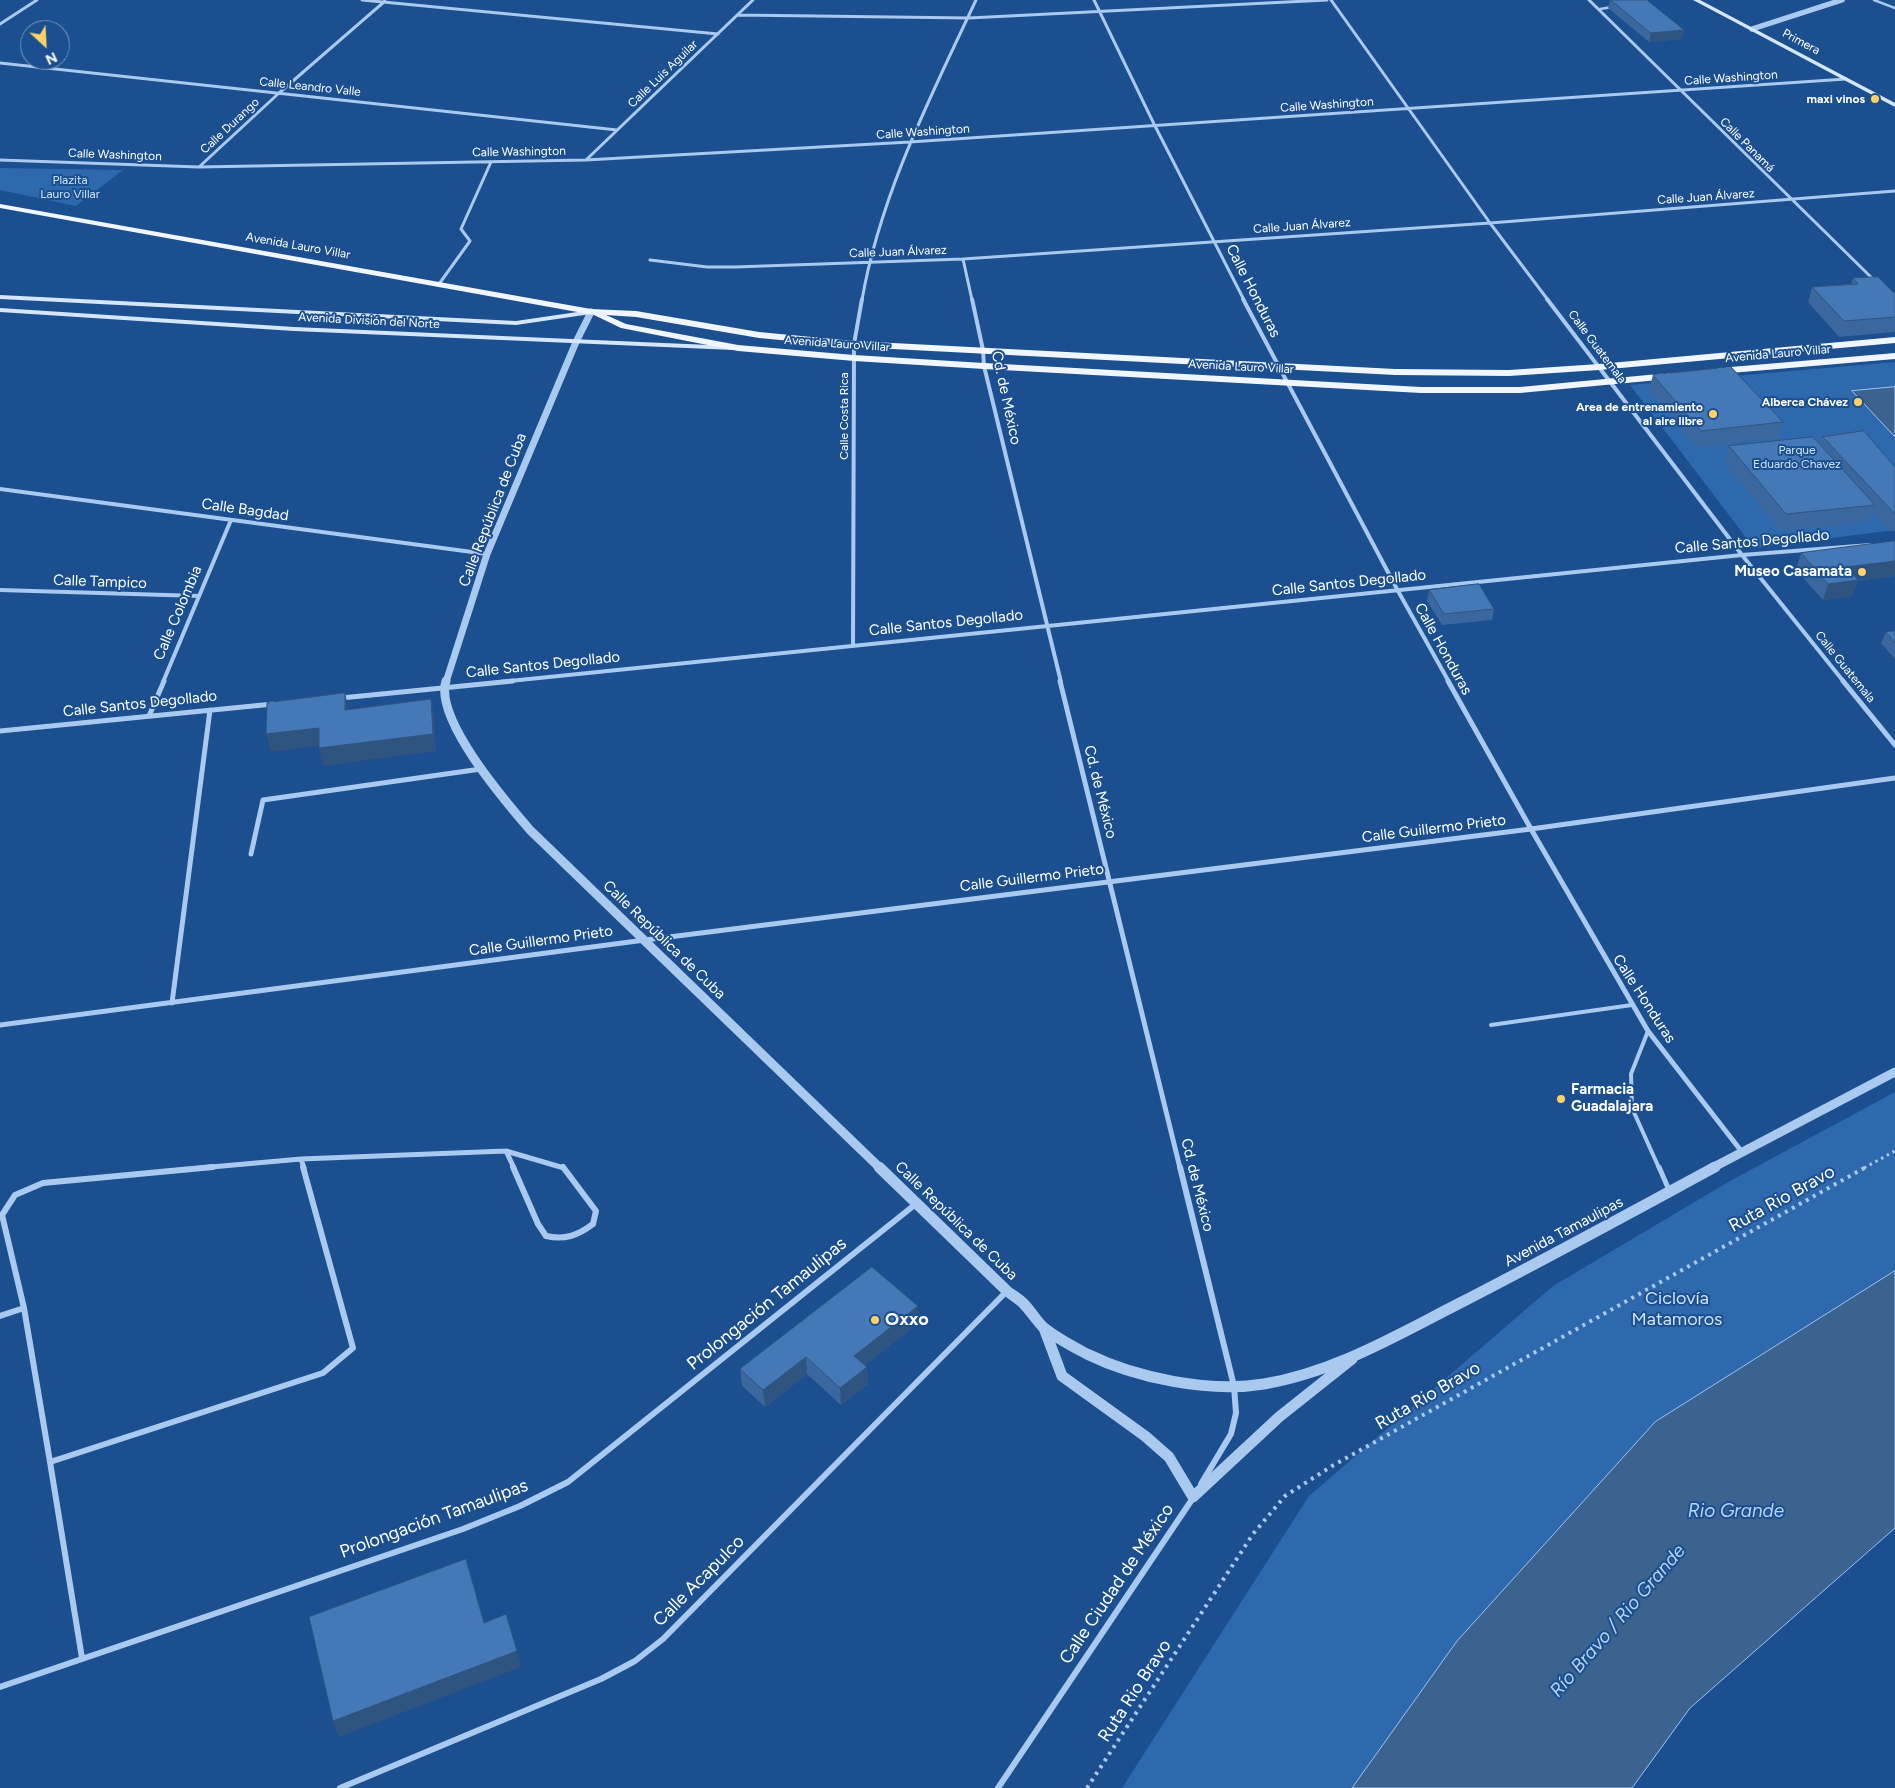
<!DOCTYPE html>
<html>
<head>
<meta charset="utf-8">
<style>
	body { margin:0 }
	#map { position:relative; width:1895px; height:1788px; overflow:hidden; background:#1b4f8f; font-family:Figtree,sans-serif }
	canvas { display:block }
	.north { position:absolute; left:20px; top:20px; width:50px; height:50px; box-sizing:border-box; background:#1b4f8f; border:1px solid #7695bc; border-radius:50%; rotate:155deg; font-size:14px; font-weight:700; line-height:20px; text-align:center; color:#fff }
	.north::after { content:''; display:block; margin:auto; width:18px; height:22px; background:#ffd166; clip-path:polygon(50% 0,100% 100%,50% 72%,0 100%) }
</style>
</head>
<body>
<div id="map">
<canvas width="1895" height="1788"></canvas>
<div class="north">N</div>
</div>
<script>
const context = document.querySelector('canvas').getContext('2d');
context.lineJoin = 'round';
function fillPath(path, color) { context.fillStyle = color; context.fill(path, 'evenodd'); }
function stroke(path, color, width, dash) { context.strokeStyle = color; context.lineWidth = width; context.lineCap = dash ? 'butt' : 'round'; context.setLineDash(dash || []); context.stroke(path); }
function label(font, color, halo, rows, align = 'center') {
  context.font = font + ' Figtree,sans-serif'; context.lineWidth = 4; context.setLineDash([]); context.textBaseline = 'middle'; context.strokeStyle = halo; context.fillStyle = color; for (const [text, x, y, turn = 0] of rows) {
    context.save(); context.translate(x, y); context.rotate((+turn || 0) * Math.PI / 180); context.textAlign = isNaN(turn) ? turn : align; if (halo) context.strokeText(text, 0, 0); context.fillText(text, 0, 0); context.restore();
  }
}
const green = new Path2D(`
	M0 168 123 170 76 206 0 190Z
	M1895 362V530L1754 548 1630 385Z
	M1895 1092V1271L1655 1422 1457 1641 1352 1788H1122L1309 1496 1553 1286 1730 1181Z`);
const water = new Path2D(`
	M1895 387V437L1852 391Z
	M1895 1271V1528L1690 1708 1632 1788H1352L1457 1641 1655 1422Z`);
const pathFar1 = new Path2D(`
	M1864 1168 1895 1151`);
const path = new Path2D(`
	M1087 1788 1253 1534 1285 1496 1332 1466 1866 1167`);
const serviceFar2 = new Path2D(`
	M1874 0 1895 8
	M1600 9 1612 7`);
const serviceFar1 = new Path2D(`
	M1491 1025 1632 1005
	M1648 1031 1631 1074 1632 1108 1659 1168`);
const service = new Path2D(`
	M1659 1167 1669 1190`);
const minorFar3 = new Path2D(`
	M362 0 718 34
	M1094 0 1154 124 1244 300
	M1331 0 1490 223 1548 300
	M1589 0 1876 282
	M737 15 969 18 1327 0
	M0 24 37 0
	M0 63 617 130
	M0 160 199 167 586 160 910 142 1846 79
	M586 160 753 0
	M199 167 279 93 385 1
	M963 259 972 300
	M650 260 707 267H735L963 259 1490 223 1895 191
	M439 284 470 241 461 229 491 162
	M862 300C880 195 931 96 976 0`);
const minorFar2 = new Path2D(`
	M972 299 983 350 984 366 1061 682
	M1243 299 1398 591 1449 682
	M1547 299 1742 555 1844 682
	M0 489 487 554
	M0 590 199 596
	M853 645 854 344 862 299
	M163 682 231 520
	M500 682 1742 555 1870 545`);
const minorFar1 = new Path2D(`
	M1060 681 1180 1168
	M1448 681 1531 829 1648 1031 1742 1152
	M1843 681 1895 745
	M341 698 513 681
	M149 716 164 681
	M0 731 273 704
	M251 854 263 800 481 769
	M172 1003 210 710
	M0 1025 645 940 1531 829 1895 778
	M506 1151 564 1168
	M506 1151 514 1168
	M301 1159 304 1168
	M200 1168 301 1159 506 1151`);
const minor = new Path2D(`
	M513 1167 538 1224 546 1236C565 1240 577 1236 593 1224L596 1211 563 1167
	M1180 1167 1234 1386 1236 1413 1231 1434 1201 1484
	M0 1316 24 1308
	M50 1462 24 1308 2 1215 15 1195 43 1183 213 1167
	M82 1658 50 1462 323 1373 353 1348 303 1167
	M0 1687 463 1529 520 1506 568 1482 917 1203
	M340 1788 601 1679 635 1661 663 1639 1007 1291
	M998 1788 1193 1498`);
const tertiaryFar3 = new Path2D(`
	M1752 29 1842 0`);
const tertiaryFar2 = new Path2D(`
	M446 682 487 554 576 342 591 312`);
const tertiaryFar1 = new Path2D(`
	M446 681C434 719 506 802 530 830L880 1168
	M1712 1168 1895 1072`);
const tertiary = new Path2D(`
	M879 1167 1007 1291C1012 1295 1018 1298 1023 1303 1030 1310 1036 1320 1043 1327 1056 1338 1072 1346 1087 1354 1136 1378 1209 1393 1264 1384 1335 1372 1397 1335 1460 1303 1546 1259 1630 1213 1715 1167
	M1044 1328 1062 1376 1145 1436 1169 1457 1193 1497 1279 1417 1352 1359`);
const secondary = new Path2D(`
	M1693 0H1700L1895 103V107Z
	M0 295 516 321 591 310 595 312 591 314 516 325 0 299Z
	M0 308 294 327 733 346 737 348 733 350 294 331 0 312Z`);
const primary = new Path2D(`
	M0 204 591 309 636 311 759 332 854 341 1395 369 1509 370 1599 364 1895 337V343L1599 370 1509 376 1395 375 854 347 759 338 636 317 606 315 626 324 738 345 854 355 984 363 1421 387H1520L1669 373 1674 376 1669 379 1520 393H1421L984 369 854 361 738 351 621 328 594 315 0 208Z
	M1895 353V359L1719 374 1714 371 1719 368Z`);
const wall = new Path2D(`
	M1610 0H1647L1684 30 1682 39 1649 42 1608 8Z
	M1853 278 1895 294V332L1839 337 1808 302 1812 287 1851 284Z
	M1653 375 1783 422 1778 438 1697 447 1649 390Z
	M1823 437 1895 467V531H1890L1872 512 1869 521 1781 531 1724 462 1729 446 1820 445Z
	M1895 541V576L1857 581 1852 596 1823 600 1796 570 1801 553Z
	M1429 590 1494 609 1492 620 1442 625 1427 601Z
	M1895 631V659L1881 643 1886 632Z
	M918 1306V1323L865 1365 867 1367 868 1384 841 1405 807 1374 765 1407 742 1386 740 1369Z`);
const shadedWall = new Path2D(`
	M1684 30 1682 39 1649 42 1651 33Z
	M1895 561V576L1857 581 1852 596 1823 600 1828 584 1846 567Z
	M345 693 349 710H345Z
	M431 699 434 716 436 751 323 766 319 748Z
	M319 728 323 745 271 752 266 734Z
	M918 1306V1323L855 1373 854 1356Z
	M806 1357 807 1374 765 1407 763 1390Z
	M867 1367 868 1384 841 1405 840 1388Z
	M517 1651 521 1667 339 1737 333 1721Z`);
const building = new Path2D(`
	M1611 0H1647L1684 30 1651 33Z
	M1878 277 1895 294V317L1844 321 1812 287 1858 284 1853 278Z
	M1731 367 1783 422 1701 431 1653 375Z
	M1864 431 1895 467V514L1823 437Z
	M1813 437 1875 505 1786 514 1729 446Z
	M1895 541V561L1846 567 1858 580 1828 584 1801 553Z
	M1479 584 1494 609 1444 614 1429 590Z
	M1895 631V643L1886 632Z
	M345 693V710L431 699 433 734 319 748V728L266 734 267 703Z
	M872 1267 918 1306 854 1356 867 1367 840 1388 806 1357 763 1390 740 1369Z
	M466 1559 484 1623 506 1614 517 1651 333 1721 309 1617Z`);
const markers = [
	[1875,99,5,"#ffd166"],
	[1858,402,5,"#ffd166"],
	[1713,414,5,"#ffd166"],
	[1862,572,5,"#ffd166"],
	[1561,1099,5,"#ffd166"],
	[875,1320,5,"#ffd166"]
];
const farStreetnames = [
	["Primera",1801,42,28],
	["Calle Luis Aguilar",663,74,-44],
	["Calle Washington",1731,78,-4],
	["Calle Leandro Valle",310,87,6],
	["Calle Washington",1327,105,-4],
	["Calle Durango",230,126,-43],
	["Calle Washington",923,132,-4],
	["Calle Panamá",1747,145,45],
	["Calle Washington",519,152,-1],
	["Calle Washington",115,155,2],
	["Calle Juan Álvarez",1706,197,-4],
	["Calle Juan Álvarez",1302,226,-4],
	["Avenida Lauro Villar",298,246,10],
	["Calle Juan Álvarez",898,252,-2],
	["Avenida División del Norte",369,321,3],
	["Avenida Lauro Villar",837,344,4],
	["Calle Guatemala",1597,347,53],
	["Avenida Lauro Villar",1778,354,-5],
	["Avenida Lauro Villar",1241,367,3],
	["Calle Costa Rica",844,416,-90],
	["Calle Guatemala",1845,667,51]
];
const farPoinames = [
	["maxi vinos",1865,99],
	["Alberca Chávez",1848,402],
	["Area de entrenamiento",1703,407],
	["al aire libre",1703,421]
];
const farParknames = [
	["Plazita",70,180],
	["Lauro Villar",70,194],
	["Parque",1797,450],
	["Eduardo Chavez",1797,464]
];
const streetNames = [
	["Calle Honduras",1253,291,63],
	["Cd. de México",1006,398,78],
	["Calle Bagdad",245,510,8],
	["Calle República de Cuba",493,510,-69],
	["Calle Santos Degollado",1752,542,-5],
	["Calle Tampico",100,582,2],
	["Calle Santos Degollado",1349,583,-6],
	["Calle Colombia",178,613,-67],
	["Calle Santos Degollado",946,623,-6],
	["Calle Honduras",1443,649,61],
	["Calle Santos Degollado",543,665,-6],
	["Calle Santos Degollado",140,704,-6],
	["Cd. de México",1100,792,76],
	["Calle Guillermo Prieto",1434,829,-7],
	["Calle Guillermo Prieto",1032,878,-7],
	["Calle República de Cuba",664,940,44],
	["Calle Guillermo Prieto",541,941,-8],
	["Calle Honduras",1644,999,57],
	["Cd. de México",1197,1185,76],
	["Calle República de Cuba",956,1221,44],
	["Avenida Tamaulipas",1564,1232,-28]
];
const poiNames = [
	["Museo Casamata",1852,572],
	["Farmacia",1571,1090,"left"],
	["Guadalajara",1571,1107,"left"]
];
const nearStreetnames = [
	["Ruta Rio Bravo",1782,1199,-29],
	["Prolongación Tamaulipas",767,1304,-39],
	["Ruta Rio Bravo",1428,1396,-30],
	["Prolongación Tamaulipas",434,1519,-20],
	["Calle Acapulco",699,1581,-45],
	["Calle Ciudad de México",1117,1584,-56],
	["Ruta Rio Bravo",1135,1691,-57]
];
const nearParknames = [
	["Ciclovía",1677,1299],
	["Matamoros",1677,1320]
];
const nearPoinames = [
	["Oxxo",885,1320]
];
const nearWaternames = [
	["Rio Grande",1736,1511],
	["Río Bravo / Rio Grande",1618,1621,-49]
];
fillPath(green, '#2e69ad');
fillPath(water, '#3c6290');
stroke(water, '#9cc4f0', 1);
stroke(pathFar1, '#a9c9ee', 3, [2.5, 4]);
stroke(path, '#a9c9ee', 4, [3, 5]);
stroke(serviceFar2, '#a9c9ee', 2.5);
stroke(serviceFar1, '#a9c9ee', 4);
stroke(service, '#a9c9ee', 5);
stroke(minorFar3, '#a9c9ee', 3);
stroke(minorFar2, '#a9c9ee', 4);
stroke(minorFar1, '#a9c9ee', 5);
stroke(minor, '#a9c9ee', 6);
stroke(tertiaryFar3, '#a9c9ee', 5.5);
stroke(tertiaryFar2, '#a9c9ee', 7);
stroke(tertiaryFar1, '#a9c9ee', 9);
stroke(tertiary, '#a9c9ee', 11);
fillPath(secondary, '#d6e6fa');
fillPath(primary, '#f0f6ff');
fillPath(wall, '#3a679d');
fillPath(shadedWall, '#305480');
fillPath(building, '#4478b7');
stroke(building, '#305480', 1);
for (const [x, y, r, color] of markers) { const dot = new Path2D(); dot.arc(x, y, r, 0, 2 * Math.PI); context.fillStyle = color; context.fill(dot); stroke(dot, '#1b4f8f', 2); }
label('12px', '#fff', '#1b4f8f', farStreetnames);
label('bold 12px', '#fff', '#1b4f8f', farPoinames, 'right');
label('12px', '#cfe3fa', '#1b4f8f', farParknames);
label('15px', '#fff', '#1b4f8f', streetNames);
label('bold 15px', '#fff', '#1b4f8f', poiNames, 'right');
label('18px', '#fff', '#1b4f8f', nearStreetnames);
label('18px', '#cfe3fa', '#1b4f8f', nearParknames);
label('bold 18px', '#fff', '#1b4f8f', nearPoinames, 'left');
label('italic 19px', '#b5d3f5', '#1b4f8f', nearWaternames);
</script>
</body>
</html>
